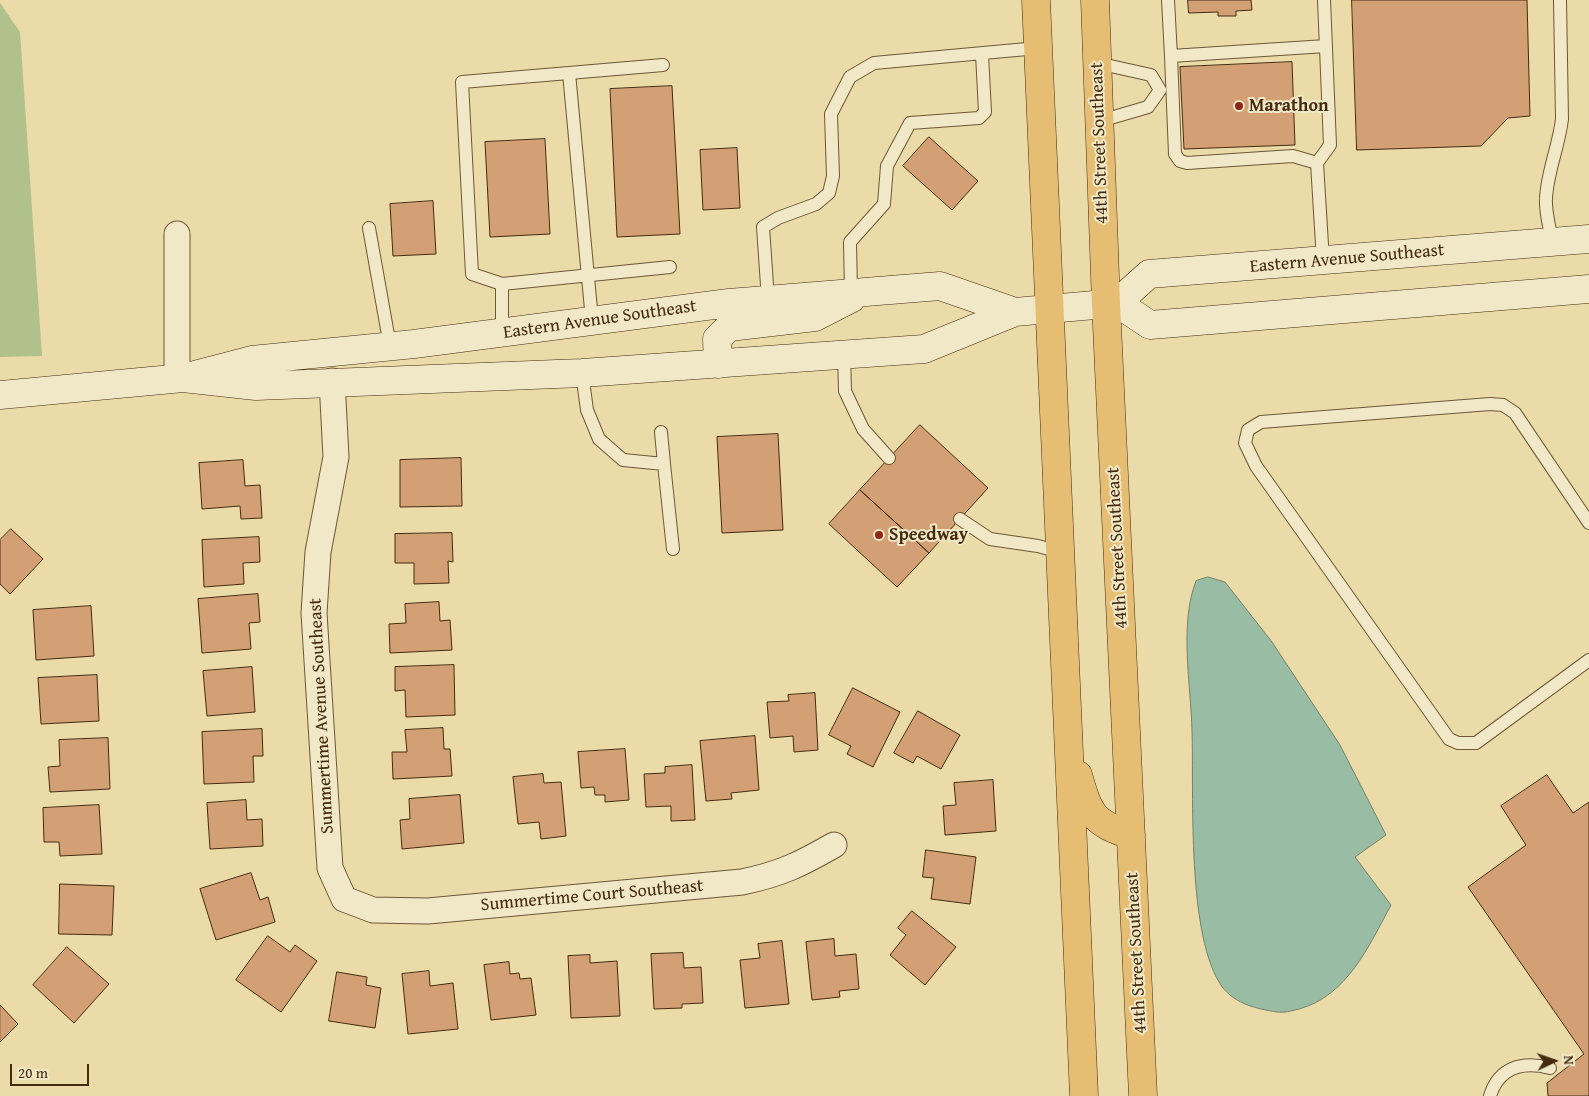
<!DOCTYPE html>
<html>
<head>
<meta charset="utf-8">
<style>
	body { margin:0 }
	#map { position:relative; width:1589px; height:1096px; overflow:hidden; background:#eadba9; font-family:"Gentium Book Plus",serif }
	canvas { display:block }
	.north { position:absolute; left:1529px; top:1036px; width:50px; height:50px; -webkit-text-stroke:4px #f1e8c7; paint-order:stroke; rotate:87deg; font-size:14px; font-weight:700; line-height:20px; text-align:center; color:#442b0f }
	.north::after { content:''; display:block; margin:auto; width:18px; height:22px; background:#442b0f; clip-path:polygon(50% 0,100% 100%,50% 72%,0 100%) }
	.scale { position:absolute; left:10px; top:1064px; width:79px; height:22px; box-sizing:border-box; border:2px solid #442b0f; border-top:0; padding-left:6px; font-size:15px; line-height:18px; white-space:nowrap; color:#442b0f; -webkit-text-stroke:4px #f1e8c7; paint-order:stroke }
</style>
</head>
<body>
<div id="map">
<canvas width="1589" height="1096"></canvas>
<div class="north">N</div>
<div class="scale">20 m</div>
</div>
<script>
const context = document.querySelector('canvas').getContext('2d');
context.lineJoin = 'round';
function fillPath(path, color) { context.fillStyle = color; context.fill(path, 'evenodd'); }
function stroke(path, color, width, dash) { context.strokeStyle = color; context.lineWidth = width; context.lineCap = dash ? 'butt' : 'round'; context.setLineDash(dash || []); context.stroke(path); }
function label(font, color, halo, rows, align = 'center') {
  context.font = font + ' "Gentium Book Plus",serif'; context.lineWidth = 4; context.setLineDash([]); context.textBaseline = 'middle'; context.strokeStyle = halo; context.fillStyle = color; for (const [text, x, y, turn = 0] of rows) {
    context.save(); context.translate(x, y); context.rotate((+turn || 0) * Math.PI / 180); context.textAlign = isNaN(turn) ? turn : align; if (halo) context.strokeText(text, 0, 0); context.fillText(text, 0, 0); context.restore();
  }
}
const green = new Path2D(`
	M0 3 20 32 42 356 0 357Z`);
const water = new Path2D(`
	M1208 577 1225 582 1272 642 1340 745 1386 835 1355 857 1391 905C1369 946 1347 996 1299 1009 1291 1011 1284 1013 1277 1012 1257 1009 1236 1004 1223 988 1186 938 1194 794 1192 731 1191 685 1179 624 1196 581Z`);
const building = new Path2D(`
	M1188 0H1251L1252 10 1236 11V16H1218V12L1189 13Z
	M1352 0H1527L1530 116 1508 118 1481 146 1357 150Z
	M1292 62 1295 145 1184 149 1180 67Z
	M672 86 680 234 617 237 610 89Z
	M929 137 978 181 952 210 903 166Z
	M545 139 550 234 490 237 485 142Z
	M737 148 740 208 703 210 700 150Z
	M433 201 436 254 393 256 390 204Z
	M920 425 988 488 929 553 860 490Z
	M778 434 783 530 722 533 717 437Z
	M461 458 462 506 400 507V460Z
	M243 460 245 486 260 485 262 518 241 519 240 506 202 509 199 463Z
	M860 490 929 553 897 587 829 524Z
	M11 529 43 559 10 594 0 584V540Z
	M452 533 453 562 448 561 449 583 414 584V563H395V534Z
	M259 537 260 562 243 563 244 584 204 587 202 540Z
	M258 594 260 622 249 623 251 649 202 653 198 599Z
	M439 602 440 621 450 620 452 650 390 653 389 624 406 623 405 604Z
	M91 606 94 656 36 660 33 610Z
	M454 665 455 715 406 717 405 690 395 691V667Z
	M252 667 255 712 207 716 203 671Z
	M97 675 99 721 41 724 38 678Z
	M853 688 900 712 873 767 847 754 851 746 829 735Z
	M815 693 818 750 794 752 793 736 770 738 767 702 789 701 788 695Z
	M918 711 960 735 941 769 917 756 913 763 894 753Z
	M443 728 444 749H450L452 776 393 779 392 752H407L405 730Z
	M262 729 263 756H253L254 782 204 784 202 732Z
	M755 736 759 790 731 793 732 799 706 801 700 741Z
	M108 738 110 789 50 792 48 767 60 766 59 740Z
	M625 749 629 800 605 802V795H595L594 787 581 788 578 752Z
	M692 765 695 820 671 821V806L646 807 644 774 665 773V767Z
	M543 774 544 783 561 782 566 836 541 839 539 822 518 824 513 777Z
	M1547 775 1573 813 1589 802V1096H1548L1547 1083 1584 1054 1468 887 1526 845 1501 806Z
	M993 780 996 831 945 835 943 806 956 805 954 783Z
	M460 795 464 843 402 849 400 820 410 819 409 799Z
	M246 800 247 820 262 819 263 846 210 849 207 803Z
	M99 805 102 854 60 856 59 842H44L43 808Z
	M926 850 976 857 970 904 931 899 934 878 923 877Z
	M251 873 260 900 268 897 275 922 216 940 200 889Z
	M60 884 114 886 112 935 59 934Z
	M912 911 956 947 925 985 890 955 906 935 898 928Z
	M268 936 290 952 295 945 317 961 281 1012 236 980Z
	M834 939 835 956 856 954 859 989 839 991 840 997 812 1000 806 942Z
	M782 941 789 1004 745 1008 740 960 760 958 758 944Z
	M67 947 109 984 74 1023 33 985Z
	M683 953 684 968 701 967 703 1003 682 1004V1008L654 1009 651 954Z
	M590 955V963L617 961 620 1016 571 1018 568 956Z
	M509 962 510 974 519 973 520 979 531 978 536 1015 491 1020 484 965Z
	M429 971 430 986 453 983 458 1029 408 1034 402 974Z
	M337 972 367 977 366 985 381 988 375 1028 329 1021Z
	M0 1005 18 1024 0 1042Z`);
const lane = new Path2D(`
	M1168 0 1171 56
	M1097 63 1151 75 1160 90 1148 107 1100 121
	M569 73 663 65
	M1317 163 1293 156 1187 163 1180 161 1175 154 1171 56 1326 46
	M369 228 390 346
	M1552 241C1550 228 1545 212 1546 199 1547 172 1559 146 1562 119L1560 0
	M1323 261 1317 163 1330 145 1324 0
	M502 284 472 274 462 82 569 73 592 320
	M851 293 850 242 884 204 887 166 910 123 979 118 985 112 982 54
	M768 300 763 227 778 218 816 204 829 193 833 176 831 114 850 77 874 63 1038 48
	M502 333V284L670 267
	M844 354 845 391 863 429 889 458
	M582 373 587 410 599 439 623 460 664 464 673 549
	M661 432 664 464
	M960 519 990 539 1038 546 1060 552
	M1589 523 1515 413 1503 405 1490 404 1261 422 1248 430 1245 443 1256 466 1449 739 1458 743H1476L1589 660
	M1490 1096C1499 1067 1522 1061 1550 1068`);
const street = new Path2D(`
	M177 234V379
	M332 381 336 457 318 552 314 613 330 868 344 899 373 910 428 911 742 882C781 874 801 864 834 845`);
const secondary = new Path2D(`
	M1117 303 1150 325 1589 289
	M718 364 717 339 729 327 815 317 852 298
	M183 378 256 386 582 373 924 349 1015 312 1117 303 1149 274 1589 239
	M0 395 183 378 252 360 414 344 729 303 940 286 1015 312`);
const primary = new Path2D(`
	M1036 0 1084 1096
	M1095 0 1106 304 1143 1096
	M1078 775C1089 813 1092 823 1131 835`);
const markers = [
	[1239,106,5,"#8f2418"],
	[879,535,5,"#8f2418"]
];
const poiNames = [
	["Marathon",1249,106],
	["Speedway",889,535]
];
const streetNames = [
	["44th Street Southeast",1100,143,-92],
	["Eastern Avenue Southeast",1347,259,-5],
	["Eastern Avenue Southeast",600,320,-8],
	["44th Street Southeast",1118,548,-93],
	["Summertime Avenue Southeast",322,716,-93],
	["Summertime Court Southeast",592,896,-5],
	["44th Street Southeast",1137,953,-93]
];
fillPath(green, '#b1c18c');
fillPath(water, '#98bca4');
stroke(water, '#768268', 1);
fillPath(building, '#d3a075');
stroke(building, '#442b0f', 1);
stroke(lane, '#6e5736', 14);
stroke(street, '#6e5736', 27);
stroke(secondary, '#442b0f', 29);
stroke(primary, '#442b0f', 29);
stroke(lane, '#f1e8c7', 12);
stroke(street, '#f1e8c7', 25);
stroke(secondary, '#f1e8c7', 28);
stroke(primary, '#e5be74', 28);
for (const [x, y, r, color] of markers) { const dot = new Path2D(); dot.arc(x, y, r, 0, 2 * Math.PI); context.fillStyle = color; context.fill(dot); stroke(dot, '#f1e8c7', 2); }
label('bold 18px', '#442b0f', '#f1e8c7', poiNames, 'left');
label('18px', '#442b0f', '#f1e8c7', streetNames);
</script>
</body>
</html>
